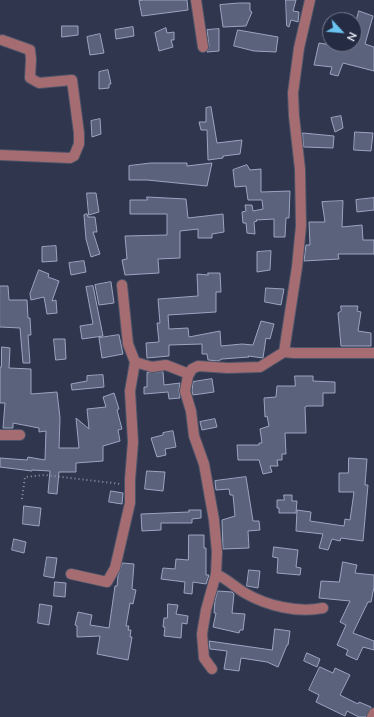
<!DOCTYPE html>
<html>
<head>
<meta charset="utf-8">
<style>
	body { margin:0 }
	#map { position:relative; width:374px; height:717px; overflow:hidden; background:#2f364d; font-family:Mulish,sans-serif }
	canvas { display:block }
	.north { position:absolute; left:322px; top:12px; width:40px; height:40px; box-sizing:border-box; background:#252b43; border:1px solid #757a8d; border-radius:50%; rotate:116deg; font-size:11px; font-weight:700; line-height:16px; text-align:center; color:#edf1fd }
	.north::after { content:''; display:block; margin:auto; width:14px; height:18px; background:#6ac3f1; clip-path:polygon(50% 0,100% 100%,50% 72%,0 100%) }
</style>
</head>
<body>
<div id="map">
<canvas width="374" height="717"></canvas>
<div class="north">N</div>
</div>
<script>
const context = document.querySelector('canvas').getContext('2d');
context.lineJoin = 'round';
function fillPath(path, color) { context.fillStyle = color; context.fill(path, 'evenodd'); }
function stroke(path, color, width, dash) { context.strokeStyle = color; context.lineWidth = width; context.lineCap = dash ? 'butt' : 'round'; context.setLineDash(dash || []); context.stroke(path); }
const building = new Path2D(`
	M144 0H187L188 10 142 16 139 1Z
	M286 0H296L293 11 299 12 298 22 291 20 289 27 287 26Z
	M239 3H250V11L252 12 246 26 223 27 220 5Z
	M359 11 373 16 365 44 374 47V71L343 63 338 76 330 74 332 67 314 65 319 43 350 48V44H354V30Z
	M62 26H78V35L62 37Z
	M133 27 134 36 116 39 115 30Z
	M166 28 167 33 174 32V40H171L173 47 159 51 155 33Z
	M219 29V51L207 52 209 46 207 30Z
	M238 30 278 37 276 52 254 51 234 46Z
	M100 34 104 53 90 55 87 37Z
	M108 70 111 84H109V88L99 89V72Z
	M211 107 217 143 242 140 240 154 223 156V158L208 160 207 130H201L199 122H206V108Z
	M341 116 343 128 335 132 331 118Z
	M100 119 101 134 92 137 91 121Z
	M355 132 373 133 371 151 354 150Z
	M303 133 334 136 333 148 304 147Z
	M151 163H187V166L212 163 207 186 147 180H129V166Z
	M247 165 250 170 261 169V192L290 191 289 218H286L285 237H274V219L256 220 257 221 254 222 255 234 247 233 246 223H243L242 212 246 211 245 205H252L253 211 263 209 262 200H248L246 186 235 187 233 170Z
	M87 193H96L99 212 89 215Z
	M147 197 186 199 188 218 223 214 224 232 212 234V238H198V229L180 231V258L158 259 159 273 125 275 122 260 127 259 125 236 167 235V214H130V200H147Z
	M374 198V210L357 212 356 200Z
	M343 201 342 227 362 225 363 240H374V254H338L339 259 304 261 306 245H310L309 222H325L322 202Z
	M87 214 88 217H95L97 232H93L100 254 91 257 86 239 84 215Z
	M56 246 57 261 42 262V247Z
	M271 251 270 270 257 272V252Z
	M84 261 86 272 71 275 69 263Z
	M39 270 49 274 48 277 59 281 52 301 56 300 57 313 47 314 44 297 31 300 30 294Z
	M208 273H220L221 292H216V312L168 315 169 329 188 328 189 337 220 331 221 346 242 344 253 345 261 321 274 324 270 339 266 338 263 358 248 356 249 357 222 359 218 361 208 360 207 354H202V344L169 345V356L147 358 146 343 159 342 157 323H160L158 299 198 296 197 274 208 275Z
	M111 282 114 303 99 305 95 285Z
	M0 286H8L9 300H27L28 318H30L31 335H28L30 363H23L20 328 0 327Z
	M93 286 103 336 82 339 80 326 93 324 86 287Z
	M266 288 284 289 281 305 265 302Z
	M341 306H358L357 311 361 312 358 331 371 333V346H341L338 313 341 311Z
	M119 335 123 354 102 358 99 338Z
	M54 339H65L66 359 56 360Z
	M2 347 10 348 9 368 31 369V394L57 392 60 418 59 448H79L76 418 89 429 87 409 106 407 103 397 114 393 119 409 117 410 122 429 118 430 120 441 103 446V461L76 463V472H59L57 494 48 493 50 471 32 470V471L0 467V458L27 460 28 457 45 460 46 431 39 432V428L13 423V428H3L5 403H0V367H1Z
	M163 372 164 385 180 383 179 390 180 398 169 399 168 392 144 394V387H147V373Z
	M103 375 104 387 72 390 71 384 87 381V376Z
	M295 376H313V381L335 382V393H323V406H307L305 407 306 433H285L286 454H282V460H277L278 466H270L272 472 263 474 259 460H238L237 445H259V443H262L260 429 269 426 267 416 265 417 264 398 276 397 277 386H295Z
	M212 379 214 392 193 395 192 391 193 382Z
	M215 419 217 427 202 430 200 422Z
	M173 431 176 447 165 449 166 455 157 457 151 438 163 435V433Z
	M349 458 367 459 365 485H368L363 541 341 538 340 541 332 539 328 550 319 548 323 534 296 531 297 510 311 512 310 521 344 526 345 519 350 520 354 492H339V473H348Z
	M147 471 165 472 163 491 145 489Z
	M246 477 253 521H259L260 530 248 531 249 548 223 549 222 520 235 516 233 495H230L229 489 216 490 215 481Z
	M111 491 123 493 122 504 109 502Z
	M284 495H292V501H297L296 513H279V508H277V500H284Z
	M24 506 41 508 39 526 23 524Z
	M189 510H201V518L192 519V523H161V530L142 531 141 514 189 512Z
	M189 535H204V548H206V575H209L206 584 193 582 192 594 184 593 185 582 161 579 163 568 175 569 176 559 188 560Z
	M14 539 26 542 24 553 12 550Z
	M274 547 298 550 296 567 301 568 300 575 277 573 278 558 273 557Z
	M47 557 57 558 54 578 44 576Z
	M343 562 357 565 355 573 374 575V587L371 602H368L353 633 374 641V650L363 647 357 660 346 655 348 650 337 645 346 625 340 622 350 601 319 598 321 581 339 582Z
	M123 563 134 564 132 589 136 590 133 604 130 603 126 626H129L128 630H131L130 637H132L128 660 97 654 100 636 77 637V626L75 625 78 612 92 615 90 625 109 628 115 586H117L118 576Z
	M249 570 260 571 258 588 247 586Z
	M55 582 66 583 65 597 54 596Z
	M218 591 232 592 234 594 232 613 245 614 243 630H240L239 633 213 627 216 613H214L215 601Z
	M40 604 52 606 49 625 38 623Z
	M168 604 178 605 176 614 188 616 187 624 182 623 181 638 164 636 165 627H163L164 618H167Z
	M275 629 290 631 288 645H287L278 667 267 662 241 658 239 671 224 669 227 651 210 649 209 641 272 650Z
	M307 653 320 659 317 667 304 661Z
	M320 667 333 673 335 668 350 675 340 695 358 704 359 702 371 707 366 717H359L347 711 345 716 316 702 319 695 309 690Z`);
const path = new Path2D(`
	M22 499 25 477 45 475 121 484`);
const minor = new Path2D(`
	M196 0 203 47
	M0 155 70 158 74 156 79 144V133L72 80 39 83 30 78 31 59 30 50 2 40
	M122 285 128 344 135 362 152 367 166 365 189 374
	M284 352 297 267 301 226 300 169 294 116 293 93 299 48 310 0
	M0 435H20
	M71 574 107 582 115 568 130 503V480L133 442 130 391 135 362
	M323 608C298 613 267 606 245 593 235 587 227 579 216 574L217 552 214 520 204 464 194 436 191 411 185 391 188 376 192 369 198 366 228 368 260 367 284 352 294 353H374
	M212 669 204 658 202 634 206 610 216 574
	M372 717 374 713`);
fillPath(building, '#5a627c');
stroke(building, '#9ca4c1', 1);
stroke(minor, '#4d5469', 12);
stroke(path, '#8f94a5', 2, [1, 3]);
stroke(minor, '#a56d71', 10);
</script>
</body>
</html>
